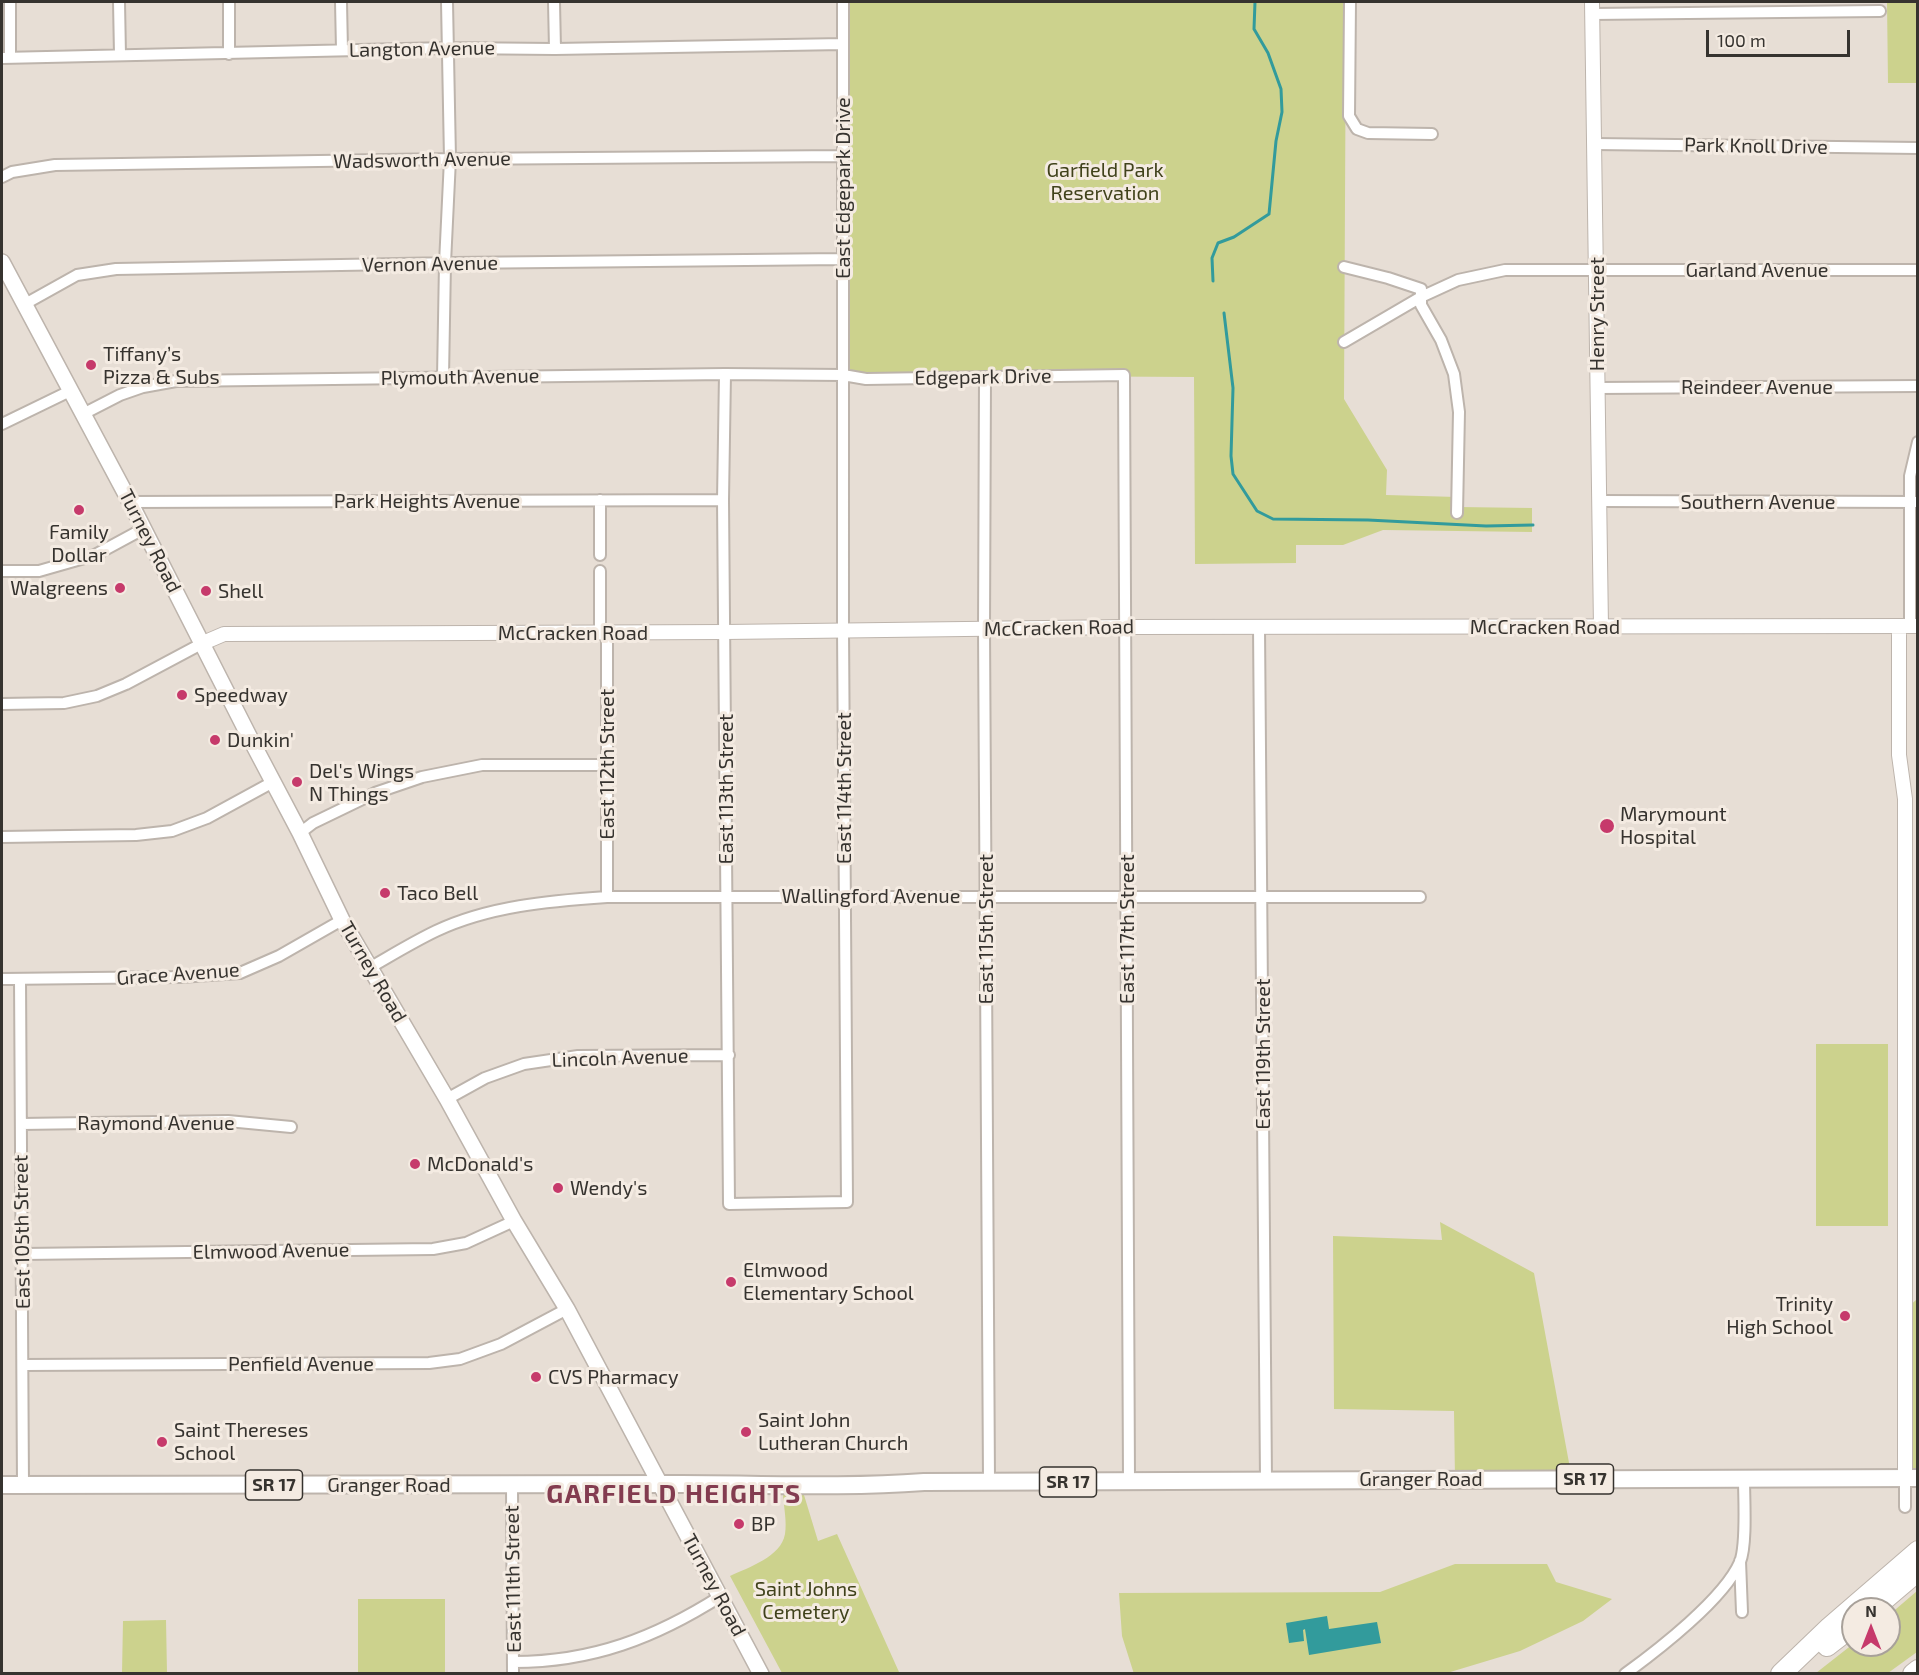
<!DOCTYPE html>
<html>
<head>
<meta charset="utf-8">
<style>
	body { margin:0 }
	#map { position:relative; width:1919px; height:1675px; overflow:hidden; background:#e7ded5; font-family:"Exo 2",sans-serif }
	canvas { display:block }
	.frame { position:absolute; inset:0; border:3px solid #36332f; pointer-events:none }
	.north { position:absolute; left:1841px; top:1597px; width:60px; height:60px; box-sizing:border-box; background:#f4ebe2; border:2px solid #a8a19a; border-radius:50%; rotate:0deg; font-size:16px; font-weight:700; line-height:24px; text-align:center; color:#36332f }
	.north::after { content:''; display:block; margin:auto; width:21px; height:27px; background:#c63a6b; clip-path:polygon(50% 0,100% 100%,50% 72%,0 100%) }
	.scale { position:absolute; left:1706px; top:30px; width:144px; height:27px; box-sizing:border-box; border:3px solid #36332f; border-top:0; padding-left:8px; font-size:18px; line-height:21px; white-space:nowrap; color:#36332f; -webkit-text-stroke:4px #f4ebe2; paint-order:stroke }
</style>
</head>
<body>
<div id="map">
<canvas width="1919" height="1675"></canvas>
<div class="frame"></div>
<div class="north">N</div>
<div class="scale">100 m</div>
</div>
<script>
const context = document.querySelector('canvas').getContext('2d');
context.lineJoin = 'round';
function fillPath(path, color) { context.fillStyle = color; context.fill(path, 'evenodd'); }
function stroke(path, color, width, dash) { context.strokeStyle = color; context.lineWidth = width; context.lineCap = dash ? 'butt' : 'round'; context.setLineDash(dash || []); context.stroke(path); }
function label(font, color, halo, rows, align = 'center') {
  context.font = font + ' "Exo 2",sans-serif'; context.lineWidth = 6; context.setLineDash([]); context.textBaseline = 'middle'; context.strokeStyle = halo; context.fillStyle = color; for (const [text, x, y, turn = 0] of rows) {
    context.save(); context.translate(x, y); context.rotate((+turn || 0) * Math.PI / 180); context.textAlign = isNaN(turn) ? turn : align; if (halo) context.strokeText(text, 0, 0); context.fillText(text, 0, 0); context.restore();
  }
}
const green = new Path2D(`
	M843 2H1346L1344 399 1387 470 1386 495 1457 497 1458 507 1532 508V532L1383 530 1343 545H1296V563L1195 564 1194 377 843 375Z
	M1887 2H1917V83H1888Z
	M1816 1044H1888V1226H1816Z
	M1440 1222 1534 1273 1572 1479H1455L1454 1411 1334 1409 1333 1236 1442 1240Z
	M1917 1299V1478H1905V1310Z
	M783 1495H804L818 1541 837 1534 899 1672 888 1674 782 1673 730 1576C749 1567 781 1557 785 1534 787 1522 784 1508 783 1495Z
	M1455 1564H1547L1556 1582 1612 1599 1583 1621 1520 1651 1447 1673 1134 1674 1122 1636 1119 1593 1380 1592Z
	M1917 1591V1652L1888 1673H1816L1853 1644 1889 1645V1615Z
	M358 1599H445V1673H358Z
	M166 1620 167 1673H122L123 1621Z`);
const water = new Path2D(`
	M1327 1616 1329 1629 1377 1622 1381 1643 1309 1655 1305 1629 1303 1630 1304 1641 1289 1643 1286 1623Z`);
const stream = new Path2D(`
	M1213 281 1212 258 1218 243 1234 237 1269 214 1276 141 1282 112 1281 89 1268 53 1254 29 1255 2
	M1224 313 1233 388 1231 456 1233 474 1257 511 1273 519 1368 520 1486 526 1533 525`);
const minor = new Path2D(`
	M119 2 120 55
	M229 2V54
	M341 2 342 50
	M554 2 555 49
	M1350 2 1349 116 1357 129 1368 133 1432 134
	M1592 14 1880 11
	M2 58 448 48 555 49 843 44
	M10 58V2
	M1595 144 1918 148
	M2 177 12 172 55 165 450 159 844 156
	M1344 267 1388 278 1421 289V305L1441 340 1454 374 1459 412 1457 513
	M25 304 77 275 116 269 453 263 843 259
	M1344 342 1421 297 1458 280 1505 270H1918
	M725 374 723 500 729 1204 847 1202 843 630V2
	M443 377 445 263 450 159 447 2
	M985 377 984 629 989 1482
	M1597 388 1918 386
	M83 414 120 395 143 387 176 381 725 374 843 375 866 379 1124 375 1129 1482
	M2 424 70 391
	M600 500V555
	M1599 501 1918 502
	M130 502 723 500
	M2 571H39L95 555 143 529
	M600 571V632
	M1910 626V476L1918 442
	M1259 627 1266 1480
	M607 632V897
	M2 704 64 703 97 696 126 684 203 643
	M300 833 313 823 375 793 422 777 482 765H607
	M2 837 136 835 172 831 207 818 273 782
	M371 967C392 955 413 942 436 931 489 906 549 901 607 897H1420
	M2 979 180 977 240 973 279 956 342 920
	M20 979 23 1485
	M447 1099 485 1078 524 1064 578 1056 729 1055
	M21 1124 228 1121 291 1127
	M23 1254 433 1249 466 1243 514 1221
	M23 1365 429 1363 460 1359 501 1344 567 1309
	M512 1485 513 1674
	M1905 1507V1478
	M1740 1561 1742 1612
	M514 1662C592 1662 655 1638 721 1596
	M1625 1674C1658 1650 1724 1599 1740 1562 1747 1545 1744 1499 1744 1479`);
const tertiary = new Path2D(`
	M1592 2 1601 627
	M1899 626V755L1905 799V1478
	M203 643 224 634 725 632 1125 627 1918 626`);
const secondary = new Path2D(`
	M2 262 130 502 252 742 300 833 342 920 447 1099 514 1221 567 1309 761 1674`);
const primary = new Path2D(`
	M2 1485 681 1484C762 1484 843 1488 924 1482L1918 1478`);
const motorway = new Path2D(`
	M1873 1609 1918 1571
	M1827 1646 1853 1626
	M1781 1674 1830 1627 1918 1551
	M1913 1674 1918 1670`);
const markers = [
	[91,365,6,"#c63a6b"],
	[79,510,6,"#c63a6b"],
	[120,588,6,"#c63a6b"],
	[206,591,6,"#c63a6b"],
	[182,695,6,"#c63a6b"],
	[215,740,6,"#c63a6b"],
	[297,782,6,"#c63a6b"],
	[1607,826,8,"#c63a6b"],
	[385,893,6,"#c63a6b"],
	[415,1164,6,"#c63a6b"],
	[558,1188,6,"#c63a6b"],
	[731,1282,6,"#c63a6b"],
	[1845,1316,6,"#c63a6b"],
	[536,1377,6,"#c63a6b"],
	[746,1432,6,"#c63a6b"],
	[162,1442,6,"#c63a6b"],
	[739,1524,6,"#c63a6b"]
];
const shields = [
	[1585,1479,57],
	[1068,1482,57],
	[274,1485,57]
];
const shieldNames = [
	["SR 17",1585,1479],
	["SR 17",1068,1482],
	["SR 17",274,1485]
];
const streetNames = [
	["Langton Avenue",422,49,-1],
	["Park Knoll Drive",1756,146,1],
	["Wadsworth Avenue",422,160,-1],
	["East Edgepark Drive",843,188,-90],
	["Vernon Avenue",430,264,-1],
	["Garland Avenue",1757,270],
	["Henry Street",1597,314,-90],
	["Plymouth Avenue",460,377,-1],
	["Edgepark Drive",983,377,-1],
	["Reindeer Avenue",1757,387],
	["Park Heights Avenue",427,501],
	["Southern Avenue",1758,502],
	["Turney Road",150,541,63],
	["McCracken Road",1545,627],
	["McCracken Road",1059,628,-1],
	["McCracken Road",573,633],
	["East 112th Street",607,764,-90],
	["East 114th Street",844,788,-90],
	["East 113th Street",726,789,-90],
	["Wallingford Avenue",871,896],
	["East 115th Street",986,929,-90],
	["East 117th Street",1127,929,-90],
	["Turney Road",373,972,60],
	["Grace Avenue",178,974,-4],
	["East 119th Street",1263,1054,-90],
	["Lincoln Avenue",620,1058,-2],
	["Raymond Avenue",156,1123],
	["East 105th Street",22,1232,-91],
	["Elmwood Avenue",271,1251,-1],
	["Penfield Avenue",301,1364],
	["Granger Road",1421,1479],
	["Granger Road",389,1485],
	["East 111th Street",513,1579,-91],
	["Turney Road",714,1585,62]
];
const parkNames = [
	["Garfield Park",1105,170],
	["Reservation",1105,193],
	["Saint Johns",806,1589],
	["Cemetery",806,1612]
];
const poiNames = [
	["Tiffany’s",103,354],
	["Pizza & Subs",103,377],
	["Family",79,532,"center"],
	["Dollar",79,555,"center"],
	["Walgreens",108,588,"right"],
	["Shell",218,591],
	["Speedway",194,695],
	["Dunkin'",227,740],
	["Del's Wings",309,771],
	["N Things",309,794],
	["Marymount",1620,814],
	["Hospital",1620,837],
	["Taco Bell",397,893],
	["McDonald's",427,1164],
	["Wendy's",570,1188],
	["Elmwood",743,1270],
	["Elementary School",743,1293],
	["Trinity",1833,1304,"right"],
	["High School",1833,1327,"right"],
	["CVS Pharmacy",548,1377],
	["Saint John",758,1420],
	["Lutheran Church",758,1443],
	["Saint Thereses",174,1430],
	["School",174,1453],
	["BP",751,1524]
];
const districtNames = [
	["GARFIELD HEIGHTS",674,1494]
];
fillPath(green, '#ccd28d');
fillPath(water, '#329b9c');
stroke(stream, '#329b9c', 3);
stroke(minor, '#bdb4ac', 14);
stroke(tertiary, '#bdb4ac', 16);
stroke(secondary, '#bdb4ac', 18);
stroke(primary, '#bdb4ac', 20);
stroke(motorway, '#bdb4ac', 22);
stroke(minor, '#fff', 10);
stroke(tertiary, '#fff', 14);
stroke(secondary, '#fff', 15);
stroke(primary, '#fff', 16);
stroke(motorway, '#fff', 20);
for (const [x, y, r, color] of markers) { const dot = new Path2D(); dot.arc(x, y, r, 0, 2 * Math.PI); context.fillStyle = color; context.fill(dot); stroke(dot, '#f4ebe2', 2); }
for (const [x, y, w] of shields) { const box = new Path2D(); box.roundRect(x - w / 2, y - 15, w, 30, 4.5); context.fillStyle = '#f4ebe2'; context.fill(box); stroke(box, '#36332f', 1.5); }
label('bold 18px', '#36332f', null, shieldNames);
label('20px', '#36332f', '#f4ebe2', streetNames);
label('20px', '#40421b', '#f4ebe2', parkNames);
label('20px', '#36332f', '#f4ebe2', poiNames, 'left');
context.letterSpacing = '1.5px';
label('bold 26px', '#833c50', '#f4ebe2', districtNames);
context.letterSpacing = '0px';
</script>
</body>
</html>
